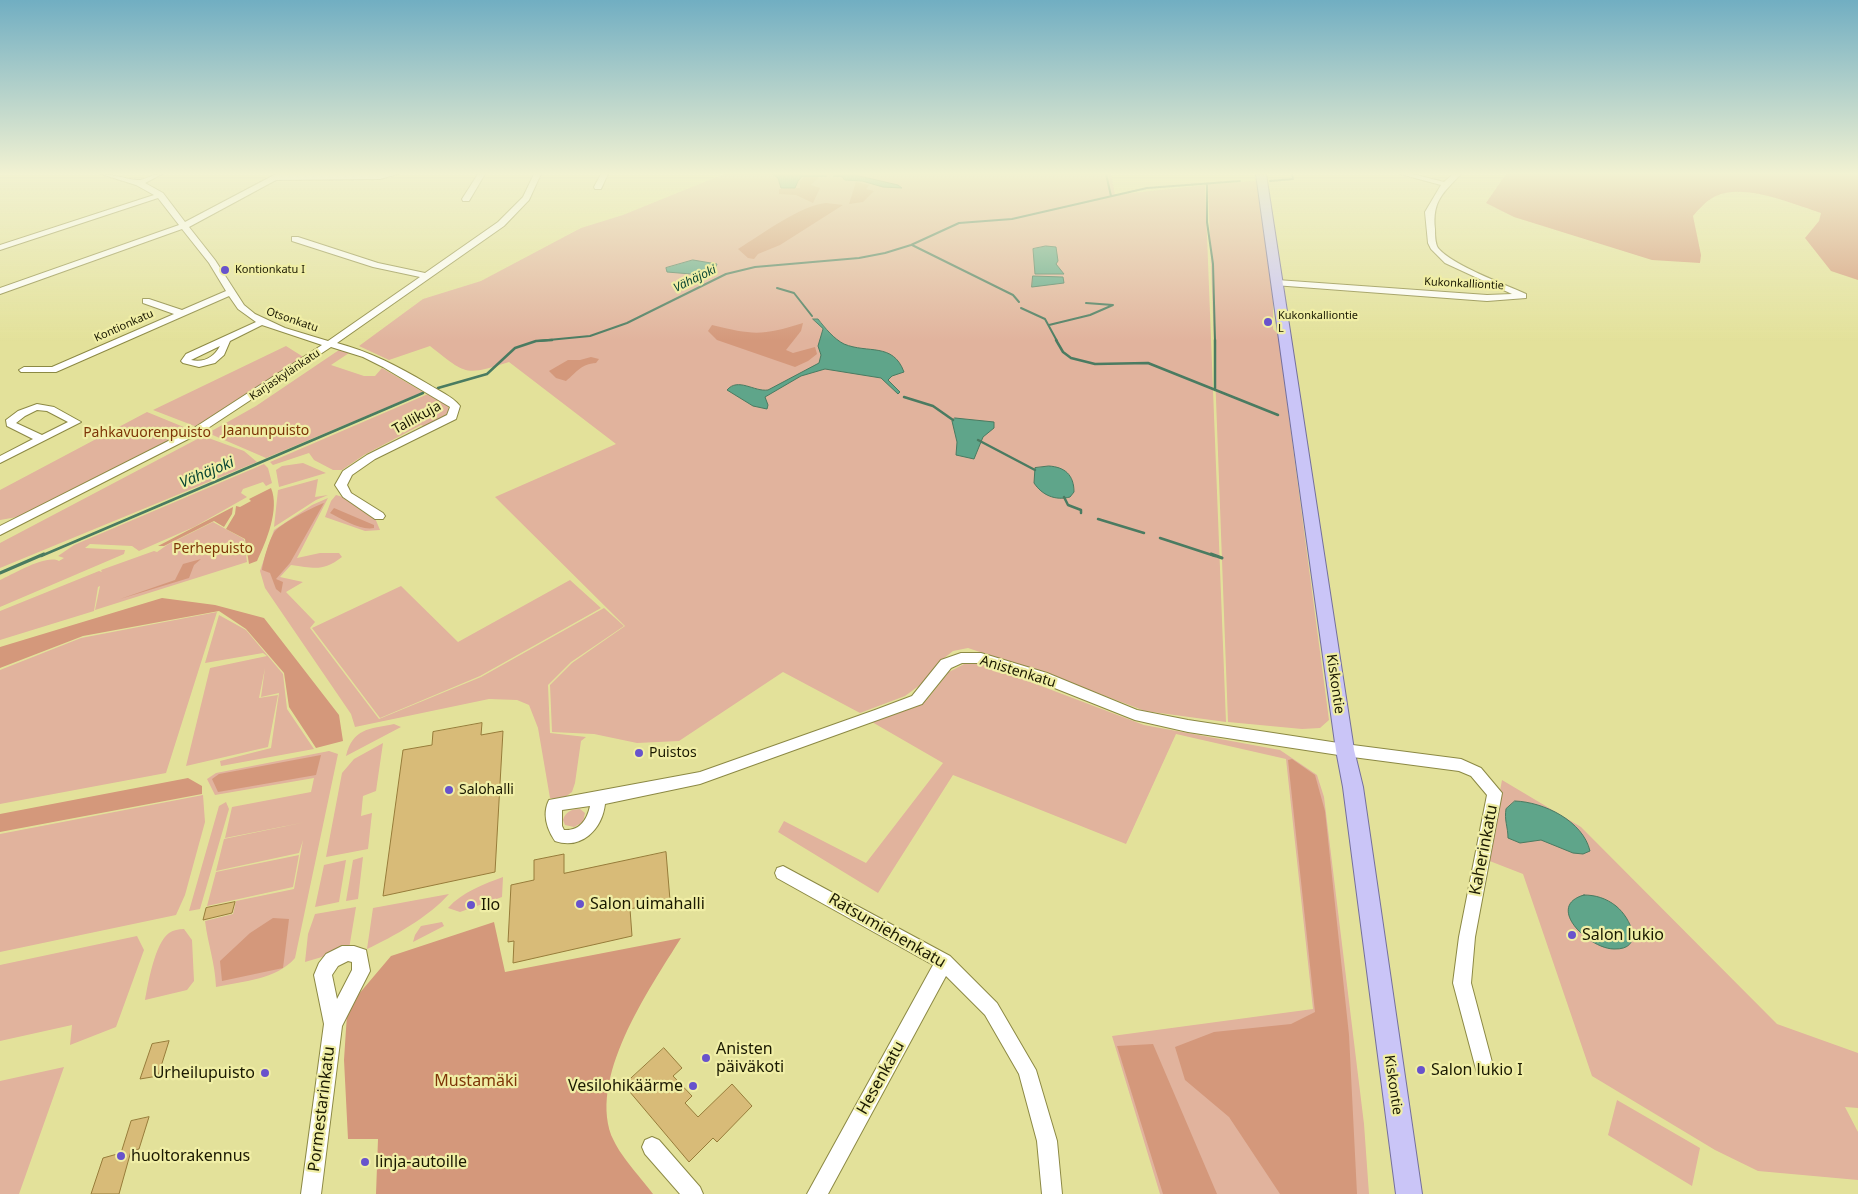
<!DOCTYPE html>
<html>
<head>
<meta charset="utf-8">
<style>
	body { margin:0 }
	canvas { display:block; background:#e3e19a }
</style>
</head>
<body>
<canvas width="1858" height="1194"></canvas>
<script>
const context = document.querySelector('canvas').getContext('2d');
context.lineJoin = 'round';
function fillPath(path, color) { context.fillStyle = color; context.fill(path, 'evenodd'); }
function stroke(path, color, width, dash) { context.strokeStyle = color; context.lineWidth = width; context.lineCap = dash ? 'butt' : 'round'; context.setLineDash(dash || []); context.stroke(path); }
function label(font, color, halo, rows, align = 'center') {
  context.font = font + ' "Noto Sans",sans-serif'; context.lineWidth = 4.5; context.setLineDash([]); context.textBaseline = 'middle'; context.strokeStyle = halo; context.fillStyle = color; for (const [text, x, y, turn = 0] of rows) {
    context.save(); context.translate(x, y); context.rotate((+turn || 0) * Math.PI / 180); context.textAlign = isNaN(turn) ? turn : align; if (halo) context.strokeText(text, 0, 0); context.fillText(text, 0, 0); context.restore();
  }
}
const green = new Path2D(`
	M724 174H1111L1115 195 1205 185 1226 722 1145 711 1060 679 968 648 953 651 943 659 920 685 905 696 860 713 783 672 679 741 637 743 594 734 552 732 550 685 572 663 625 626 495 497 616 444 509 362C464 376 467 375 430 346L389 360 359 346 423 299 481 281 581 228 623 215Z
	M1257 181 1273 302V329L1278 334 1329 720 1320 728 1302 729 1228 722 1208 184Z
	M286 346 305 358 197 427 153 410Z
	M339 350 349 353 331 365 364 376H375L382 368 423 392 266 458 208 433 256 406Z
	M428 394 448 405 449 411 443 418 426 427 421 425 364 455 342 470H333L314 460 309 453 273 465 270 462Z
	M147 412 191 430 23 516 0 520V490Z
	M203 436 244 451 257 462 0 568V543Z
	M303 463 326 473 279 487 276 470 282 466Z
	M264 464 268 468 272 483 266 486 263 482 243 489 241 493 247 497 194 527 139 551 132 546 90 544 85 548 125 550 124 554 0 607V580C14 574 46 554 59 561L64 558 58 556 74 545Z
	M318 479 315 497 328 495 316 500 274 527 278 490Z
	M336 495 343 497 375 518 380 530 365 531 325 517 331 501Z
	M328 498 297 558 320 553H339L342 557C323 572 314 568 291 565L280 577 303 582 286 592 315 622 310 628 379 719 481 677 604 608 624 626 571 662 548 685 550 733 586 737 581 741 575 783 572 792 561 800 550 798 538 728 529 705 517 700 489 699 355 727 351 714 265 588 260 571 274 530 312 505Z
	M213 522 244 539 247 562 95 610 100 586 98 587 94 611 0 640V611L99 571 102 572 101 570 154 551 157 552 167 545Z
	M570 580 601 608 480 676 380 718 312 628 401 586 458 642Z
	M217 612 166 773 0 804V670L81 638Z
	M219 615 246 630 283 674 287 709 314 749 221 766 220 761 271 748 279 693 261 697 265 668 259 698 278 695 268 747 186 766 210 668 267 656 263 653 205 663Z
	M966 663 983 664 1144 725 1280 750 1317 775 1324 797 1364 1124 1369 1194H1160L1112 1036 1313 1009 1286 759 1176 734 1126 844 953 775 878 893 778 832 784 821 866 863 943 763 872 722 926 701 949 672Z
	M394 724 401 727 346 756C353 728 369 729 394 724Z
	M383 743 376 791 363 796 361 816 372 813 368 849 326 857 342 773 354 759Z
	M329 751 338 754 295 958C276 980 243 981 216 987 215 962 208 945 205 921L233 914 236 901 294 889 303 840 299 853 216 871 224 839 306 822 225 838 232 807 311 792 314 778 215 795 207 779 216 773Z
	M1502 780 1581 827 1777 1024 1858 1053V1108L1845 1107 1858 1132V1180L1758 1171 1715 1150 1592 1076 1523 874 1487 860Z
	M203 795 205 822 185 895 176 915 0 952V834Z
	M226 802 229 809 200 909 189 911 219 806Z
	M580 809 585 813 583 822 574 827 565 825 563 820C565 812 572 809 580 809Z
	M299 855 293 887 207 906 216 872Z
	M363 857 358 899 346 901 353 860Z
	M346 860 339 902 315 907 324 865Z
	M503 877 502 897 460 912 448 908C462 892 484 884 503 877Z
	M449 894C430 916 393 937 367 949L373 908Z
	M356 907 349 949 305 962 308 934 315 914Z
	M442 922 444 926 413 942 415 935 421 926Z
	M184 929 192 940 194 981 187 990 145 1000C148 983 155 943 169 933 174 930 178 929 184 929Z
	M137 936 144 950 116 1027 70 1045 72 1025 0 1041V965Z
	M64 1067 19 1194H0V1081Z
	M1617 1100 1700 1148 1692 1186 1608 1135Z`);
const forest = new Path2D(`
	M1506 174H1858V280L1831 271 1805 238 1819 221 1821 213C1793 204 1744 183 1716 196 1708 199 1699 209 1693 216L1701 255 1700 263 1652 260 1514 217 1486 203Z
	M805 176H820L811 185 820 188 813 203 796 195 779 194V189L800 188V182Z
	M856 182 869 185 866 189 874 191 863 202 849 204Z
	M826 203 843 205 780 245 758 254 754 259 748 258 738 249C761 235 801 205 826 203Z
	M803 323 801 331 786 350 793 353 815 347 817 354 808 361 795 367 717 340 708 331 712 325C753 335 762 336 803 323Z
	M591 357 599 359 596 363C581 364 577 372 566 381L556 378 549 371 568 360H580Z
	M271 488C280 509 266 542 257 561L249 564 245 539 226 529 235 514 236 506 240 507 251 501 249 499Z
	M324 503 290 563 276 579 283 582 281 593 276 589 270 573 262 570C263 561 270 536 276 530 284 522 313 507 324 503Z
	M233 507 232 514 224 527 214 521 164 546H158Z
	M334 508 374 525V528C361 531 342 519 330 513Z
	M201 559 194 565 189 578 120 599 175 580 183 564Z
	M162 598 215 605 264 618 339 715 343 741 316 748 289 707 284 673 246 629 219 611 83 636 0 668V647Z
	M321 755 316 775 218 792 212 779 219 774Z
	M1292 759 1315 775 1325 811 1349 1035 1357 1194H1280L1229 1117 1185 1080 1175 1047 1214 1032 1291 1024 1315 1012 1288 760Z
	M188 778 202 786V794L0 832V814Z
	M273 918 289 919 283 968 222 981 220 961 250 933Z
	M494 922 505 972 681 938C650 988 585 1081 614 1141 622 1158 642 1179 653 1194H376L378 1139H348L344 1060 347 1014 358 995 391 956Z
	M1153 1044 1217 1194H1163L1117 1046Z`);
const water = new Path2D(`
	M772 174H804L798 181 795 188H781L778 178Z
	M841 175H855L898 185 902 188 883 187 862 181 845 180Z
	M1046 246 1056 247 1058 261 1056 264 1064 274H1035L1033 249Z
	M693 260 717 264 714 271 703 275 667 272 666 268Z
	M1033 276 1063 277 1064 283 1032 287Z
	M813 319H818C825 328 834 339 844 344 868 354 893 342 904 372L892 376 888 380 900 392 898 394 881 378 825 369 801 376 765 397 768 405 767 409 753 406 727 390C738 377 754 392 768 390L819 363 821 355 818 346 823 329Z
	M955 418 994 422V428L983 437 974 459 956 455 957 442 952 421Z
	M1049 466C1065 467 1074 475 1074 492L1070 497C1055 501 1042 495 1034 483L1035 468Z
	M1515 801C1544 802 1583 821 1590 851L1583 854 1573 853 1541 840 1520 843 1508 838C1508 827 1504 820 1506 809Z
	M1584 895C1595 895 1606 898 1616 906 1631 918 1645 950 1614 949 1589 949 1544 906 1584 895Z`);
const streamFar2 = new Path2D(`
	M1106 174 1111 196
	M802 176H826
	M834 176H842
	M1270 181 1293 179 1292 174
	M1207 184V222L1213 264 1215 341
	M912 245 1013 295 1019 302
	M777 288 794 293 812 316
	M1021 308 1045 319 1057 341
	M1049 325 1090 315 1113 305 1086 303
	M538 341 590 336 627 323 726 274 755 267 859 258 885 253 911 245 959 223 1012 219 1147 188 1240 181`);
const streamFar1 = new Path2D(`
	M1056 340 1063 352 1071 358 1095 364 1148 363 1278 415
	M1215 340V390
	M438 388 487 374 515 348 536 341 552 340
	M904 397 933 406 953 420
	M978 440 1035 470
	M1064 497 1068 505 1081 510V513
	M1098 519 1144 533
	M1160 538 1215 556
	M41 556 423 393`);
const stream = new Path2D(`
	M1211 554 1222 558
	M0 573 44 554`);
const building = new Path2D(`
	M482 723 481 735 503 731 495 872 383 896 403 750 432 745 433 732Z
	M666 852 670 900 630 909 632 936 513 963 514 941 508 942 511 885 534 880V860L564 854V873Z
	M235 902 232 913 203 920 206 908Z
	M169 1041 158 1076 140 1079 152 1044Z
	M664 1048 682 1068 673 1076 692 1096 685 1103 698 1117 732 1084 752 1106 717 1142 713 1138 689 1162 624 1085Z
	M149 1117 139 1149 131 1151 119 1194H91L103 1158 121 1153 131 1121Z`);
const minor = new Path2D(`
	M101 174C111 174 135 181 140 180 148 178 153 174 162 174L145 183 163 193 185 222 276 174H398L380 179 276 180 189 227 215 260 244 305 255 314 285 328 328 341 420 277 373 267 292 241V237H298L378 263 425 273 498 222 523 197 534 174H541L529 200 504 226 337 343C371 352 399 367 428 384 439 391 452 396 460 406L456 419 375 459 352 475 347 485 351 493 383 513 385 516 383 519H375L343 497 335 485 343 471 367 455 447 415 450 407 383 367 363 357 331 347 202 432 0 535V526L194 428 322 345 262 325 230 341 224 355 215 363 199 367 183 363 181 361 186 354 256 322 238 309 229 296 56 372H21L19 370 24 367H52L174 314 143 303V299H149L182 310 226 291 209 263 182 229 0 294V288L179 225 158 198 0 250V245L154 195 136 185ZM220 346C214 357 204 363 191 360Z
	M478 174H485L469 201H463L462 199Z
	M601 174H608L601 189H595L594 187Z
	M1400 174H1413L1444 182 1453 174H1461C1443 193 1432 201 1435 229 1435 235 1435 243 1438 248 1452 265 1504 284 1526 294V298L1487 301 1274 285 1273 283 1277 280 1487 295 1512 294 1445 263 1431 249 1428 243 1425 212 1441 185Z
	M37 404 54 407 81 422 0 463V456L33 439 7 426 6 420 18 411ZM37 410 47 411 68 422 42 435 16 423 25 416Z
	M961 653H981L1047 673 1137 710 1188 720 1345 744 1461 759 1481 768 1502 793 1475 937 1471 983 1493 1066 1491 1073 1484 1075 1477 1073 1453 983 1459 937 1487 795 1471 776 1459 771 1345 756 1188 732 1135 720 1037 681 981 663H962L951 668 922 704 700 784 605 804C602 830 581 850 555 841 547 829 542 814 549 800L700 772 875 710 912 696 941 660ZM590 806C587 820 580 831 564 830L562 826V810Z
	M783 866 950 956 997 1003 1036 1070 1057 1141 1062 1194H1042L1037 1141 1019 1074 985 1015 946 976 828 1194H807L933 965 777 878 775 873 777 868Z
	M342 946H354L366 950 370 971 342 1026 321 1194H301L324 1024 314 975 319 963 326 954ZM348 961 352 962V970L337 999 332 975 338 966Z
	M652 1137 659 1140 700 1187 703 1194H680L645 1154 642 1147 645 1140Z`);
const major = new Path2D(`
	M1256 174H1266L1354 750 1363 787 1422 1194H1396L1343 787 1336 750Z`);
const markers = [
	[225,270,5,"#6853cc"],
	[1268,322,5,"#6853cc"],
	[639,753,5,"#6853cc"],
	[449,790,5,"#6853cc"],
	[580,904,5,"#6853cc"],
	[471,905,5,"#6853cc"],
	[1572,935,5,"#6853cc"],
	[706,1058,5,"#6853cc"],
	[1421,1070,5,"#6853cc"],
	[265,1073,5,"#6853cc"],
	[693,1086,5,"#6853cc"],
	[121,1156,5,"#6853cc"],
	[365,1162,5,"#6853cc"]
];
const farPoinames = [
	["Kontionkatu I",235,270],
	["Kukonkalliontie",1278,316],
	["L",1278,329]
];
const farStreetnames = [
	["Kukonkalliontie",1464,284,3],
	["Otsonkatu",292,320,19],
	["Kontionkatu",124,326,-24],
	["Karjaskylänkatu",285,375,-34]
];
const farWaternames = [
	["Vähäjoki",695,279,-26]
];
const streetNames = [
	["Tallikuja",417,418,-29],
	["Anistenkatu",1018,672,17],
	["Kiskontie",1335,684,82],
	["Kiskontie",1393,1085,82]
];
const parkNames = [
	["Jaanunpuisto",266,431],
	["Pahkavuorenpuisto",147,433],
	["Perhepuisto",213,549]
];
const poiNames = [
	["Puistos",649,753],
	["Salohalli",459,790]
];
const waterNames = [
	["Vähäjoki",207,473,-23]
];
const nearStreetnames = [
	["Kaherinkatu",1484,850,-79],
	["Ratsumiehenkatu",887,931,30],
	["Hesenkatu",881,1078,-61],
	["Pormestarinkatu",322,1109,-83]
];
const nearPoinames = [
	["Salon uimahalli",590,904],
	["Ilo",481,905],
	["Salon lukio",1582,935],
	["Anisten",716,1049],
	["päiväkoti",716,1067],
	["Salon lukio I",1431,1070],
	["Urheilupuisto",255,1073,"right"],
	["Vesilohikäärme",683,1086,"right"],
	["huoltorakennus",131,1156],
	["linja-autoille",375,1162]
];
const nearParknames = [
	["Mustamäki",476,1081]
];
fillPath(green, '#e1b39d');
fillPath(forest, '#d4987b');
fillPath(water, '#5fa58a');
stroke(water, '#4a7b61', 1);
stroke(streamFar2, '#4a7b61', 2);
stroke(streamFar1, '#4a7b61', 2.5);
stroke(stream, '#4a7b61', 3);
fillPath(building, '#d8bb78');
stroke(building, '#977c3a', 1);
stroke(minor, '#8c8944', 2);
stroke(major, '#75709d', 2);
fillPath(minor, '#fff');
fillPath(major, '#cac5f7');
const sky = context.createLinearGradient(0, 0, 0, 341);
sky.addColorStop(0, '#71aec2');
sky.addColorStop(0.51, '#f2f2d2');
sky.addColorStop(1, '#f2f2d200');
context.fillStyle = sky;
context.fillRect(0, 0, 1858, 341);
for (const [x, y, r, color] of markers) { const dot = new Path2D(); dot.arc(x, y, r, 0, 2 * Math.PI); context.fillStyle = color; context.fill(dot); stroke(dot, '#f0eea6', 2); }
label('11px', '#1a1900', '#f0eea6', farPoinames, 'left');
label('11px', '#1a1900', '#f0eea6', farStreetnames);
label('italic 12px', '#0b4734', '#f0eea6', farWaternames);
label('14px', '#1a1900', '#f0eea6', streetNames);
label('14px', '#7e3608', '#f0eea6', parkNames);
label('14px', '#1a1900', '#f0eea6', poiNames, 'left');
label('italic 15px', '#0b4734', '#f0eea6', waterNames);
label('16px', '#1a1900', '#f0eea6', nearStreetnames);
label('16px', '#1a1900', '#f0eea6', nearPoinames, 'left');
label('16px', '#7e3608', '#f0eea6', nearParknames);
</script>
</body>
</html>
